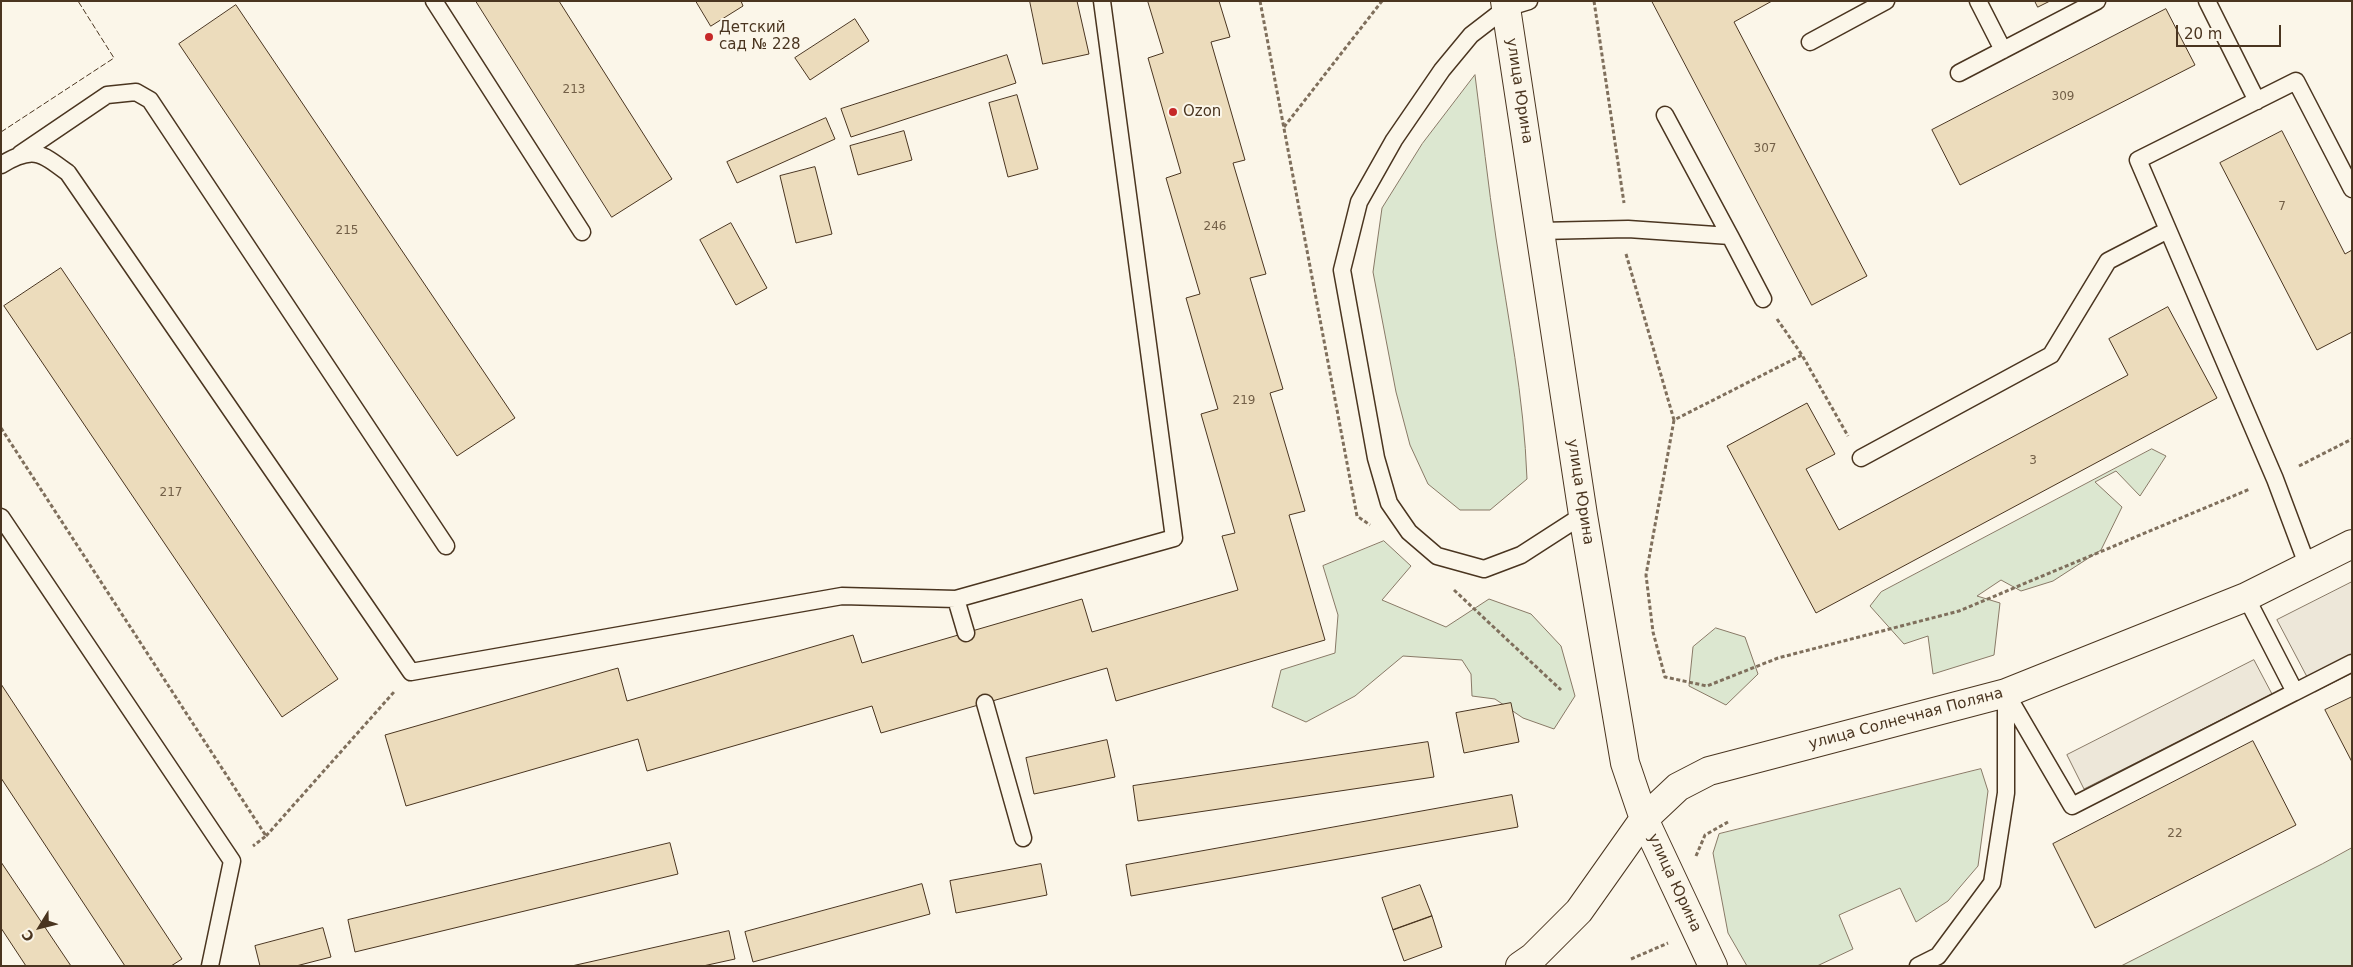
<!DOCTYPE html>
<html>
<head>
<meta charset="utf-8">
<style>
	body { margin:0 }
	#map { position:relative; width:2353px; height:967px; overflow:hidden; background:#fbf6e9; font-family:"DejaVu Sans",sans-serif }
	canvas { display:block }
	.frame { position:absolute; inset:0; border:2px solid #4a3520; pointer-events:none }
	.north { position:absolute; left:15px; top:902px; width:50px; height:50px; -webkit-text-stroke:4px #fbf6e9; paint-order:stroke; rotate:234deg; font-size:14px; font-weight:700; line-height:20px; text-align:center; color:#4a3520 }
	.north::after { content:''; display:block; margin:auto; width:18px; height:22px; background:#4a3520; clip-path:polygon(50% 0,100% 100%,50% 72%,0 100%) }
	.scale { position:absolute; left:2176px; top:25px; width:105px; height:22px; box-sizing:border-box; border:2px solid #4a3520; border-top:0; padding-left:6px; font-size:15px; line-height:18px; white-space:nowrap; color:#4a3520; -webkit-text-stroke:4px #fbf6e9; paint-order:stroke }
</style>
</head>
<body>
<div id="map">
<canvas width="2353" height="967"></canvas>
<div class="frame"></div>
<div class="north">С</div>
<div class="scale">20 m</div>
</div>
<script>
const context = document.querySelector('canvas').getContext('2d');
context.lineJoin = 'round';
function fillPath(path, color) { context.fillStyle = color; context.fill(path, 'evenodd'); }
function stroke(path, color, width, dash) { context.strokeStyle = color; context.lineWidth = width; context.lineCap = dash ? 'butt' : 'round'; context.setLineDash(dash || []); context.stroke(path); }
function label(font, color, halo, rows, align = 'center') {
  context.font = font + ' "DejaVu Sans",sans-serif'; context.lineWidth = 4; context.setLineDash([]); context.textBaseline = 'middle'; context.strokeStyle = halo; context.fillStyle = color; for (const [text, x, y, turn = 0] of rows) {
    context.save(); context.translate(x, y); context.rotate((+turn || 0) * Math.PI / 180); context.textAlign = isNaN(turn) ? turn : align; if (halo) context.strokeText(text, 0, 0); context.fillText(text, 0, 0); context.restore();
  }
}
const green = new Path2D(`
	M1475 75C1482 129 1488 184 1496 238 1508 318 1524 397 1527 479L1490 510H1460L1428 484 1410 445 1396 392 1373 272 1382 208 1422 144Z
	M2152 449 2166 456 2140 496 2116 471 2095 482 2122 507 2101 550 2053 581 2021 591 2001 580 1977 596 2000 603 1994 655 1933 674 1928 636 1904 644 1870 606 1881 592Z
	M1384 541 1411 566 1382 600 1446 627 1489 599 1531 614 1561 646 1575 696 1554 729 1523 718 1495 699 1472 696 1471 674 1462 660 1403 656 1355 696 1306 722 1272 707 1281 670 1335 653 1338 615 1323 566Z
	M1716 628 1745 637 1758 674 1726 705 1689 686 1693 647Z
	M1981 769 1988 791 1978 866 1948 901 1916 922 1900 888 1839 915 1853 949 1817 966H1747L1728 933 1713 853 1719 834Z
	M2352 848V966H2121L2322 864Z`);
const parking = new Path2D(`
	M2352 582V673L2315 692 2277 620Z
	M2254 660 2272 694 2084 789 2067 755Z`);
const building = new Path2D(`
	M476 1H559L672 179 612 217Z
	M696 1H741L743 6 711 26Z
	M1030 1H1077L1089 54 1043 64Z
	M1148 1H1219L1230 37 1211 42 1245 160 1233 163 1266 274 1250 278 1283 389 1270 393 1305 511 1289 515 1325 640 1116 701 1107 668 881 733 872 706 647 771 638 739 406 806 385 735 618 668 627 701 853 635 862 663 1082 599 1092 632 1238 590 1222 536 1235 533 1201 414 1218 409 1186 298 1200 294 1166 178 1181 173 1148 58 1163 53Z
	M1652 1H1772L1734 22 1867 276 1812 305Z
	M2035 1H2050L2038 7Z
	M236 5 515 418 457 456 179 44Z
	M2166 9 2195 65 1960 185 1932 130Z
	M855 19 869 41 810 80 795 58Z
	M1007 55 1016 83 851 137 841 109Z
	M1017 95 1038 169 1008 177 989 103Z
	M826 118 835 139 737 183 727 162Z
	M904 131 912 160 858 175 850 146Z
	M2282 131 2345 254 2352 250V332L2317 350 2220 163Z
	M815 167 832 234 796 243 780 176Z
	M731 223 767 288 736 305 700 240Z
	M61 268 338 679 282 717 4 306Z
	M2168 307 2217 398 1816 613 1727 446 1807 403 1835 454 1806 469 1839 530 2128 375 2109 339Z
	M1 684 182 959 171 966H125L1 778Z
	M2352 697V762L2325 710Z
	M1511 703 1519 742 1464 753 1456 713Z
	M1107 740 1115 777 1034 794 1026 758Z
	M2253 741 2296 825 2095 928 2053 844Z
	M1428 742 1434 777 1138 821 1133 786Z
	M1512 795 1518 827 1131 896 1126 865Z
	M670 843 678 874 355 952 348 920Z
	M1 862 71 966H26L1 928Z
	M1041 864 1047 895 956 913 950 881Z
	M922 884 930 914 753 962 745 932Z
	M1420 885 1432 916 1393 930 1382 898Z
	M1432 916 1442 947 1404 961 1393 930Z
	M323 928 331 957 296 966H260L255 946Z
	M729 931 735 959 703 966H572Z`);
const path = new Path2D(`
	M1260 1 1357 516 1370 525
	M1594 1 1624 203
	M1284 127 1382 1
	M1626 254 1674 420 1802 355
	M1777 319 1802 355 1848 436
	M1674 420 1646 575 1653 632 1665 677 1707 686 1778 658 1959 611 2250 489
	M1 428 266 836 253 846
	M2299 466 2352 439
	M1454 590 1561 690
	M266 836 394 692
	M1696 856 1705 835 1728 822
	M1631 959 1668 943`);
const service = new Path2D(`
	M434 1 582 232
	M1529 1 1506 8 1471 35 1442 70 1394 140 1359 202 1342 270 1376 458 1389 503 1409 532 1437 556 1484 569 1521 555 1583 515
	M1978 1 2003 50
	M2207 1 2257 101
	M1810 42 1886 1
	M1959 73 2097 1
	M1665 115 1730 236
	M20 154 107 95 136 92 150 100 446 546
	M1 165C33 146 40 152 68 173L411 672 842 596 956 599 1174 538 1102 1
	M1540 231 1628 229 1730 236 1763 299
	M1861 458 2051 355 2108 261 2168 230
	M1 517 232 861 210 966
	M2308 567 2275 479 2138 160 2296 81 2352 189
	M2246 597 2295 692 2352 663
	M956 599 966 633
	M2006 693 2072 806 2295 692
	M985 703 1023 838
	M1918 966 1938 956 1992 883 2006 793V694`);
const minor = new Path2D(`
	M1644 819 1713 966`);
const tertiary = new Path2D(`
	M1505 1 1583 515 1625 763 1644 819
	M1520 966 1533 957 1579 911 1644 819 1678 787 1709 771 2006 693 2246 597 2352 544`);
const fence = new Path2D(`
	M1 132 114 58 78 1`);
const markers = [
	[709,37,5,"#c62828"],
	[1173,112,5,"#c62828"]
];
const numberNames = [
	["213",574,90],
	["309",2063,97],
	["307",1765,149],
	["7",2282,207],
	["246",1215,227],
	["215",347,231],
	["219",1244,401],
	["3",2033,461],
	["217",171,493],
	["22",2175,834]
];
const poiNames = [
	["Детский",719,28],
	["сад № 228",719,45],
	["Ozon",1183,112]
];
const streetNames = [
	["улица Юрина",1519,91,81],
	["улица Юрина",1580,492,81],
	["улица Солнечная Поляна",1906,719,-15],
	["улица Юрина",1674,883,65]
];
fillPath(green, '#dce7d0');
stroke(green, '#887966', 1);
fillPath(parking, '#ede7d9');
stroke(parking, '#887966', 1);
fillPath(building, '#ecdcbc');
stroke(building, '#4a3520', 1);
stroke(service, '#4a3520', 19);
stroke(minor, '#4a3520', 30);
stroke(tertiary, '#4a3520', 30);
stroke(path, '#7f6f5c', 3, [4, 2.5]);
stroke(service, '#fbf6e9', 16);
stroke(minor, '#fbf6e9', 28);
stroke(tertiary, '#fbf6e9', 28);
stroke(fence, '#4a3520', 1, [6, 2.5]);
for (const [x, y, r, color] of markers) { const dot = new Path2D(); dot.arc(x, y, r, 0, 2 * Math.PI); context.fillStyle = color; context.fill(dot); stroke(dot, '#fbf6e9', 2); }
label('12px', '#725f47', null, numberNames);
label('15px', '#4a3520', '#fbf6e9', poiNames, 'left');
label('15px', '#4a3520', '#fbf6e9', streetNames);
</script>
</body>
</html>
